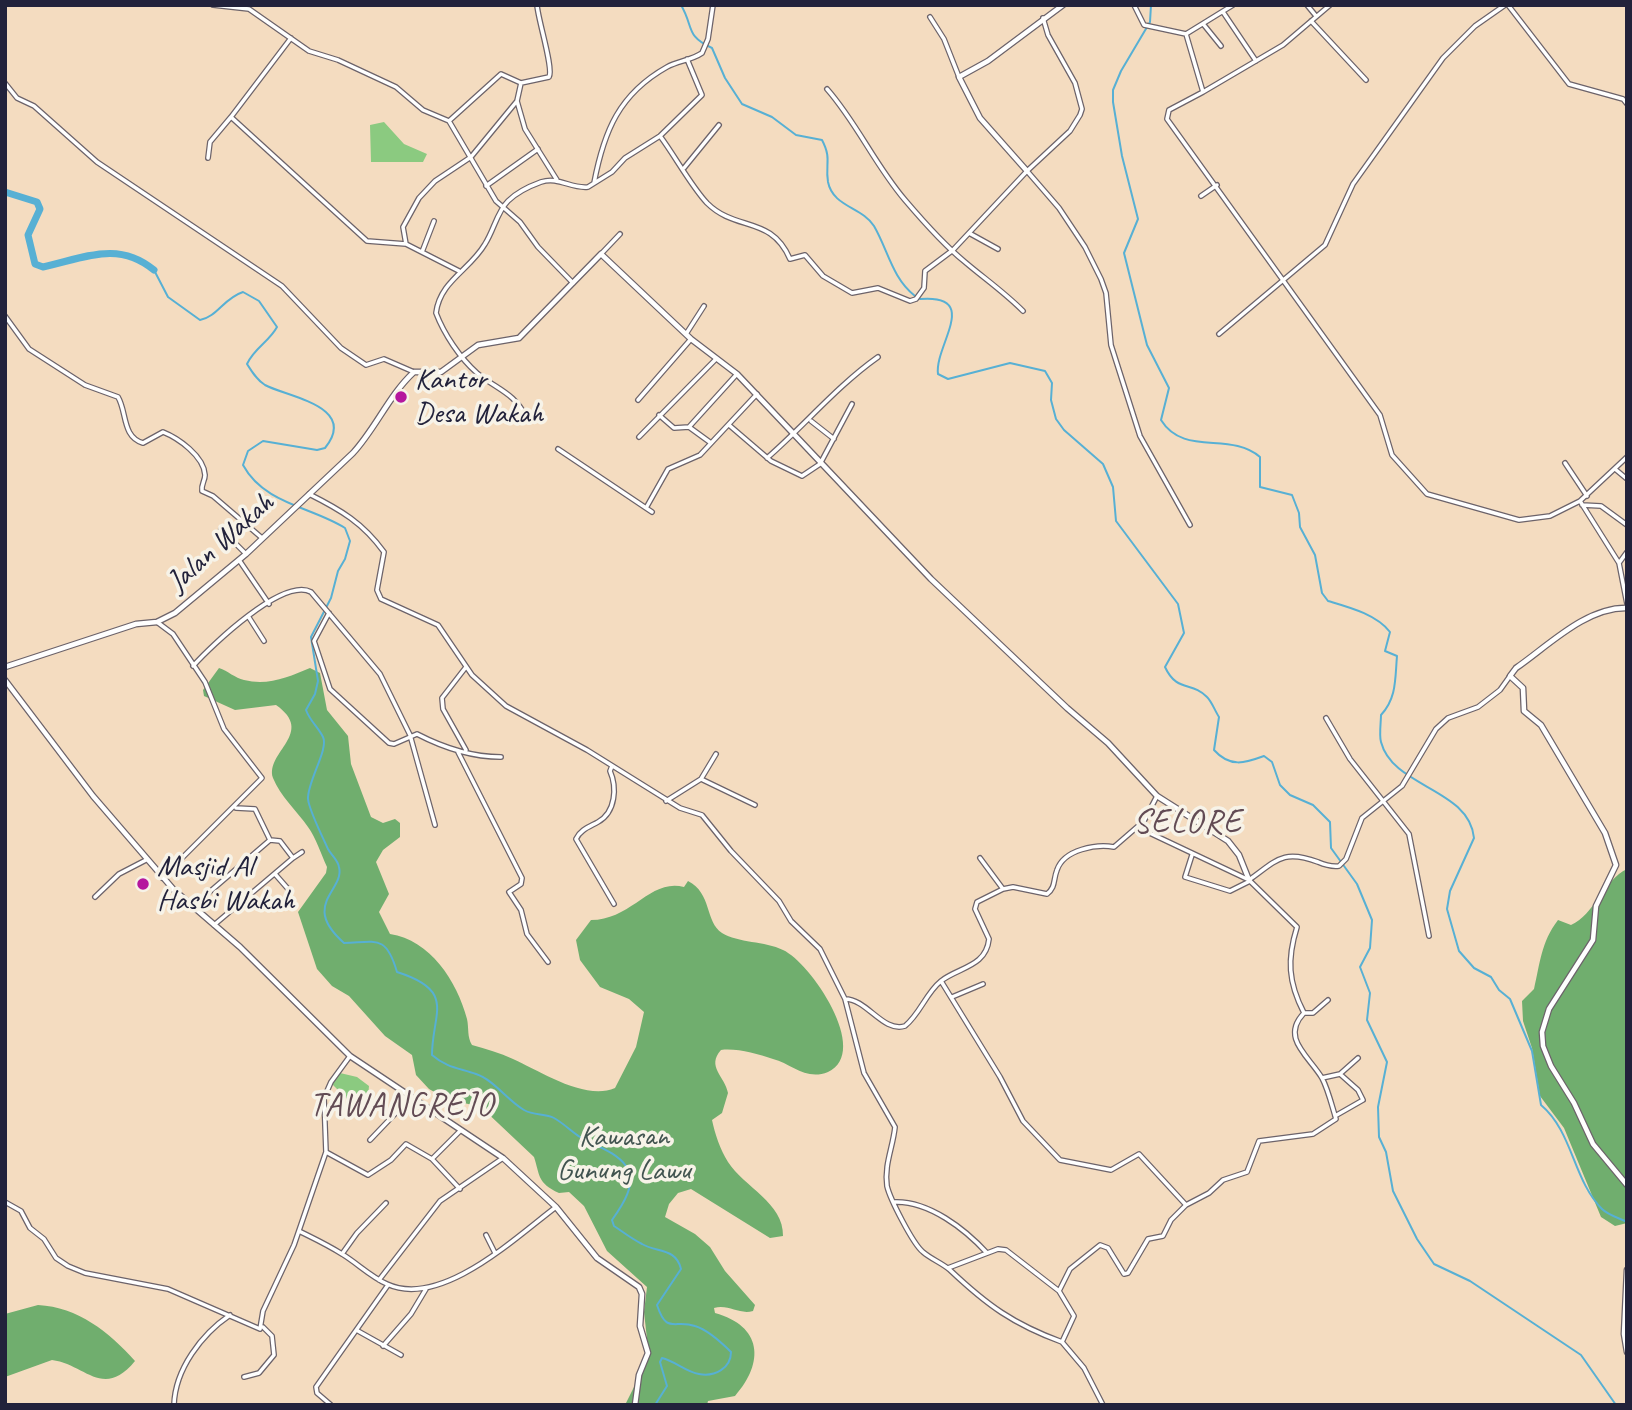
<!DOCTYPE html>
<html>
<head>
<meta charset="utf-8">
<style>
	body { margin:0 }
	#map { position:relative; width:1632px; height:1410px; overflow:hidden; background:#f4dcc0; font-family:Caveat,sans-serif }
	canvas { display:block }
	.frame { position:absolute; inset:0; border:7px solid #22223b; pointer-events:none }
</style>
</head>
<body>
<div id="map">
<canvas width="1632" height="1410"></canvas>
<div class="frame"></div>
</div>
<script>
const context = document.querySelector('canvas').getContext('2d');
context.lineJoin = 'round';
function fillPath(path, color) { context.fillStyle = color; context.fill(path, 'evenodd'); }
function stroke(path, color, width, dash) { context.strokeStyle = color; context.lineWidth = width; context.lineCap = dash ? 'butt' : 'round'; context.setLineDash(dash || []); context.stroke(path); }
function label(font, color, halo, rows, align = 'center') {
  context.font = font + ' Caveat,sans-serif'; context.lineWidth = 7; context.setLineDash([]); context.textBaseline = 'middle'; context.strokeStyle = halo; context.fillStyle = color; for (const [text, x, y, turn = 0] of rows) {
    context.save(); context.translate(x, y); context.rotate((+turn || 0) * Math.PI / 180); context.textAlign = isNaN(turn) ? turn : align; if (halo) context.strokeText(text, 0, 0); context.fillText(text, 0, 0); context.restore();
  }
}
const green = new Path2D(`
	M384 122 404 144 427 154 423 162H371L370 125Z
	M340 1073 357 1077 369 1086 368 1097 360 1104H352L332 1084Z`);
const forest = new Path2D(`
	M219 668C228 671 235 678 244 680 268 686 289 677 310 668L320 673 327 710 348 736 351 764 371 817 383 823 395 819 400 823V837L383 850 376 862 389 894 379 912 390 934C430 940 457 981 467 1019 469 1028 467 1037 472 1045 486 1049 500 1053 513 1059 540 1071 585 1101 615 1088L636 1047 644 1012 629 999 600 987 580 960 576 940 591 920C632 920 650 878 684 887L688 881C712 893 705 922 722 933 738 943 765 941 783 950 810 962 872 1052 828 1072 806 1081 792 1064 773 1059 757 1054 737 1048 721 1050 706 1067 725 1076 728 1093L722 1113 712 1120C715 1134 720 1149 728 1162 744 1187 784 1203 783 1236L770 1238 691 1189 678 1193 669 1204 665 1217 695 1234 710 1247 725 1271 755 1305 753 1311C739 1315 729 1304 714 1308L715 1313C762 1326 765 1362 735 1396L708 1401 707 1405H625L649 1357 644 1312 647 1287 607 1251 584 1206 569 1192 559 1193C537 1183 540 1175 534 1157L481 1107 447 1099 429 1089 416 1075 412 1055 385 1036 349 996 332 986 317 969 298 912 326 873 327 867C321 854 316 838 308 827 297 811 280 796 273 778 265 752 316 733 276 705L235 710 204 696 203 690Z
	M1627 869V1223L1615 1226 1601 1217 1564 1128 1540 1096 1532 1048 1523 1021 1522 1001 1534 989C1540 964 1541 942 1558 920L1571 925C1595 914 1604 880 1627 869Z
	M38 1305C78 1307 109 1332 135 1361 103 1400 85 1364 52 1360L5 1377V1314Z`);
const stream = new Path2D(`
	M681 5C694 27 685 36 712 48L725 78 742 104 772 117 796 135 822 140C832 159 825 164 828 182 833 207 862 207 874 226 888 250 892 278 915 296
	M1151 5 1150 22 1121 71 1113 90V102L1122 156 1138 219 1124 253 1147 345 1169 388 1161 420C1184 457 1230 431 1260 457V487L1292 495 1299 513 1300 527 1315 555 1322 593 1328 601C1348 607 1376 614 1390 632L1385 651 1397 656C1395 678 1397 698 1381 715 1381 722 1379 735 1381 742 1393 788 1469 788 1474 838L1450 891 1447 909 1459 951 1474 968 1491 977 1499 990 1510 999 1532 1051 1541 1105C1573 1132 1573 1180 1602 1209 1608 1215 1619 1218 1627 1222
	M154 270 168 297 200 320C217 317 224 298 243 292L259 301 277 327C269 342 254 348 247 364 252 372 257 380 265 385 287 397 359 406 325 448L317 450 263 441 248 451 243 465C264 504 312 507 345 528L350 541 345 559 338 571 331 598 311 637 318 681 315 694 306 710C310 721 318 727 323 737 329 749 307 782 308 799 309 810 323 838 328 849 331 855 338 860 339 867 345 891 300 904 344 943 376 942 386 934 397 972 457 991 432 1013 432 1055 447 1068 459 1068 476 1074 494 1080 507 1100 524 1110 534 1116 545 1113 554 1118 563 1123 571 1131 580 1137 595 1146 615 1151 626 1166 638 1183 622 1206 612 1220L614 1226C623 1232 632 1239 642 1244 658 1253 676 1248 681 1269L657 1305C667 1335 674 1319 695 1326 708 1330 722 1343 731 1352 731 1368 715 1377 699 1374 686 1372 675 1361 662 1358L660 1362 667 1386 655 1405
	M920 299C982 294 934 346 938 374L948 379 1010 363 1045 371 1052 383 1051 400 1056 419 1064 430 1103 464 1113 487 1116 521 1178 604 1184 633 1165 667C1177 693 1192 681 1207 697 1212 702 1215 711 1219 717L1214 750C1230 768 1245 763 1264 756L1272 762 1280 785 1290 795 1313 805 1330 822 1331 848 1357 884 1372 920 1370 948 1360 967 1370 993 1367 1020 1387 1062 1378 1107 1379 1137 1386 1152 1393 1191 1417 1239 1434 1264 1470 1281 1581 1355 1616 1405`);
const river = new Path2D(`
	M5 192 37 202 40 209 28 235 35 264 43 267C84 258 118 240 154 270`);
const minor = new Path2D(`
	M213 5 249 9 309 51 338 60 396 87 423 110 449 121 496 201 520 222 538 247 573 283
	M1134 5 1144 25 1186 34 1203 92 1169 110 1167 119 1380 415 1392 455 1427 494 1519 520 1550 516 1580 501 1619 563 1627 604
	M1307 5 1316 16
	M1508 5 1569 84 1623 99 1627 104
	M1223 12 1256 61
	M930 17 944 39 959 77
	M1311 21 1366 80
	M1204 25 1221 46
	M1186 34 1233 5
	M291 38 231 117 367 241 406 244
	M5 83 17 98 34 106 97 162 282 286 341 348 366 365 384 359 414 372
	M827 89C857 123 875 165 905 200 922 220 944 245 965 262 985 279 1004 292 1023 311
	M1203 92 1283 45 1330 5
	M517 101 525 129 557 180
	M449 121 501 74 521 83
	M660 136C675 156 691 186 707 203 736 232 771 215 790 259L805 255 823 276 852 293 878 288 910 301 916 299 924 288 925 271 953 250 1027 171 1070 131 1080 115 1082 109 1075 83 1048 35 1043 18
	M208 158 210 142 231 117
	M684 168 719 125
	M1027 171 1059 208 1085 247 1101 279 1106 293 1111 345 1140 436 1190 525
	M594 183C604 131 619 94 667 67 678 61 692 60 702 53L708 39 713 5
	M486 186 538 149
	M1201 196 1217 185
	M969 233 998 249
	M422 252 434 221
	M601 254 620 234
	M459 271 406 244 403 227 419 198 435 181 471 157 517 101 521 83 549 77C554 69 538 20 537 5
	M5 316 29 349 85 385 118 397C127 412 122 437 143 443L163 432C178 438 204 456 205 475 205 481 201 484 202 491L213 496 262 538
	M686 334 704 306
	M1219 334 1325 245 1353 184 1443 58 1475 26 1505 5
	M638 400 691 339
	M659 415 674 428 689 427 711 443
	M526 417C515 393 496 389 477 373 460 358 444 334 436 313 440 281 470 270 485 244 494 230 497 212 508 201 517 192 530 186 541 182 558 176 571 189 588 187L612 172 625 158 660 136 702 95 687 59
	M811 421 834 439
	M729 425 771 461 802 476 820 464 852 404
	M689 427 737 374
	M639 437 716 359
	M558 449 652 512
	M767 458C805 425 837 386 878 357
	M1565 463 1587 496
	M1615 469 1627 479
	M309 494C341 510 363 523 384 552L377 590 381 599 438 625 472 675 506 706 587 750 680 808 702 815 731 851 779 901 791 921 820 949 845 999 864 1073 895 1127C893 1147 884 1165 887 1186 890 1199 913 1244 923 1252 931 1259 942 1263 950 1270 987 1305 1013 1324 1062 1342
	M1580 501 1627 457
	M1582 505 1601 506 1627 525
	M646 508 668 469 700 455 757 394
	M221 529 246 554
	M239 560 269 604
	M1619 563 1627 552
	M329 613 314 641 330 689 389 743 394 744 417 734C444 748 471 757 501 757
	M248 616 264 641
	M157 622 173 634 205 682 224 729 262 778 162 878
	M193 666C212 645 283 577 311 592L380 674 410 735 435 825
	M466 667 442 698 443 709 466 750
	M1326 718 1350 759 1409 834 1429 936
	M458 752 522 878 521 884 509 892 521 910 527 934 548 962
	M612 766 610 771C617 787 616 812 598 822 589 827 580 830 576 839L614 904
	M701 779 716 754
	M666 801 701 779 755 805
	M236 808 255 809 270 840
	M1192 855 1185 877 1230 891 1250 881
	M293 858 302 852
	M980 858 1003 889
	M275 874 289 890
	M1249 880C1277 860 1283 849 1318 862 1325 865 1331 867 1339 866L1346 859 1362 818 1402 786 1436 729 1448 718 1478 707 1500 690 1510 676
	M95 897 119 874 146 860
	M192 907 270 840 280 841 293 858 214 925
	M941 981 1000 1077 1023 1121 1060 1160 1111 1170 1139 1154 1186 1205
	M952 997 983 984
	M845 999C867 999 883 1033 905 1026 920 1014 926 993 941 981 959 967 986 967 989 939L975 909 977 902 1003 889 1013 887 1047 894C1056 887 1053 880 1057 870 1064 849 1097 844 1114 847L1144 821 1157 796
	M1304 1013H1313L1328 1000
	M1322 1078 1340 1074 1358 1058
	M1335 1116 1363 1100 1358 1090 1340 1074
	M370 1140 410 1098
	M326 1152 368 1175 391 1160 406 1144 432 1159
	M460 1189 432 1159 460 1131
	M5 1202 21 1211 30 1228 44 1239 56 1258 68 1266 85 1273 168 1289 260 1329 263 1311 294 1245 326 1152 324 1098 331 1082 350 1056
	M895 1202C929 1201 965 1229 987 1253
	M299 1231C313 1238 328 1245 342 1254 357 1263 371 1277 387 1284 441 1309 516 1237 556 1207
	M486 1235 495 1253
	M342 1254 357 1233 386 1203
	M948 1268 998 1249 1006 1250 1059 1291
	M379 1280 440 1201 503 1158
	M358 1331 401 1355
	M383 1346 411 1314 426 1289
	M244 1377 259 1373 274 1355 272 1336 263 1327
	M174 1405C175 1369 202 1334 230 1315
	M331 1405 317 1393 316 1387 388 1285
	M1103 1405 1084 1368 1062 1342 1074 1316 1059 1291 1070 1269 1100 1245 1108 1248 1124 1274 1128 1273 1148 1239 1163 1236 1171 1220 1186 1205 1209 1193 1223 1180 1247 1172 1259 1141 1313 1134 1336 1119C1332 1106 1328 1089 1322 1078 1309 1056 1280 1038 1304 1013 1288 982 1287 959 1297 927L1249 880 1137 827`);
const tertiary = new Path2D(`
	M1027 171 980 118 959 77 988 61 1063 5
	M1627 608C1586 607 1548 646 1516 668L1510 676 1523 688 1524 711 1541 725 1605 833 1616 865 1596 906 1593 940 1549 1009 1542 1032 1543 1046 1551 1066 1574 1103 1593 1144 1627 1185
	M5 667 136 624 157 622 175 613 246 554 353 453C376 428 389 395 414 372H441L478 345 519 338 601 254 691 339 737 374 931 579 1067 708 1108 743 1157 796 1228 841 1239 855 1249 880
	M1627 1270 1624 1334 1627 1352`);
const secondary = new Path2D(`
	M5 680 93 796 174 890 240 947 350 1056 503 1158 556 1207 597 1258 639 1287 642 1294 640 1326 648 1353 639 1375 635 1405`);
const markers = [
	[401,397,7,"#b5179e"],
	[143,884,7,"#b5179e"]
];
const poiNames = [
	["Kantor",415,380],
	["Desa Wakah",415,414],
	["Masjid Al",157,867],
	["Hasbi Wakah",157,901]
];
const streetNames = [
	["Jalan Wakah",221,543,-42]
];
const parkNames = [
	["Kawasan",624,1137],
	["Gunung Lawu",624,1171]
];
const quarterNames = [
	["SELORE",1188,823],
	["TAWANGREJO",402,1106]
];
fillPath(green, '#8bca80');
fillPath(forest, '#70ae6e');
stroke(stream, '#57b0d4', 2);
stroke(river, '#57b0d4', 7);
stroke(minor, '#6c636a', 6);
stroke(tertiary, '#6c636a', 7);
stroke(secondary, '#6c636a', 7);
stroke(minor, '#fff', 3.5);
stroke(tertiary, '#fff', 4.5);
stroke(secondary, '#fff', 4.5);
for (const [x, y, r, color] of markers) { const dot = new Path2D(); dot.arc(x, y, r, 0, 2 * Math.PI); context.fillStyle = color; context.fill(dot); stroke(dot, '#f7f3e8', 2.5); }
label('30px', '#22223b', '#f7f3e8', poiNames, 'left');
label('30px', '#22223b', '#f7f3e8', streetNames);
label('30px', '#425450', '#f7f3e8', parkNames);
context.letterSpacing = '2px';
label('33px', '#624b54', '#f7f3e8', quarterNames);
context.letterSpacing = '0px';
</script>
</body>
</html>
